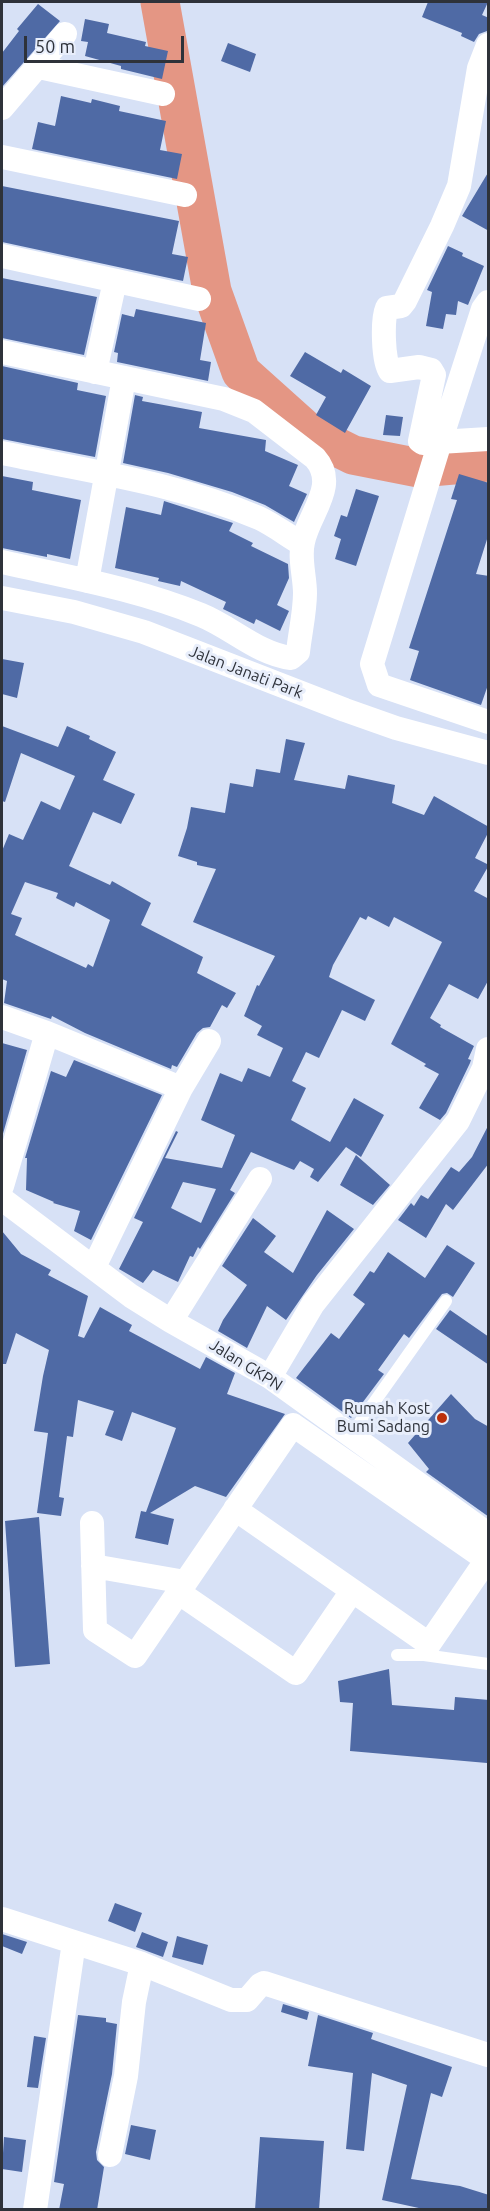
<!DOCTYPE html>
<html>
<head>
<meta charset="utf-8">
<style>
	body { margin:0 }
	#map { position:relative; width:490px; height:2211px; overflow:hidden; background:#d7e1f6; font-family:Ubuntu,sans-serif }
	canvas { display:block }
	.frame { position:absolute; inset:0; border:3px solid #2e323a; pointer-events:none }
	.scale { position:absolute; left:24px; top:36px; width:160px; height:27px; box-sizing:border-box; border:3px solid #2e323a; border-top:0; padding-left:8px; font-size:18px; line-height:21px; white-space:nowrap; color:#2e323a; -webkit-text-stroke:4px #e8eefb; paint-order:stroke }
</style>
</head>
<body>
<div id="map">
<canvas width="490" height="2211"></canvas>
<div class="frame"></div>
<div class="scale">50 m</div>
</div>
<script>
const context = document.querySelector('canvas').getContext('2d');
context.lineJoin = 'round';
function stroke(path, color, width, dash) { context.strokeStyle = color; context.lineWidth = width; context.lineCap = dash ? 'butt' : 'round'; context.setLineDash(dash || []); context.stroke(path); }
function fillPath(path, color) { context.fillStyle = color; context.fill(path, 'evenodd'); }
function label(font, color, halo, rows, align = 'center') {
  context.font = font + ' Ubuntu,sans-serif'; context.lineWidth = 6; context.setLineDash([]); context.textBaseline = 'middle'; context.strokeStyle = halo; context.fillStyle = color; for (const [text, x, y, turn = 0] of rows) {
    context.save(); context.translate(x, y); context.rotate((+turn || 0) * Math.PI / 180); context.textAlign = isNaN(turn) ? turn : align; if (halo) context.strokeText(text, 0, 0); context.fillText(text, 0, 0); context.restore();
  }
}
const river = new Path2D(`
	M160 2 212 291 241 372 309 433 353 455 419 468 488 462`);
const building = new Path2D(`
	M428 2H488L482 15 489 18 487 31 479 34 474 42 461 36 462 33 422 17Z
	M38 4 60 21 2 87V53L19 31 17 29Z
	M85 19 109 24 107 33 146 42 145 46 168 51 162 79 121 69V66L85 56 88 42 81 41Z
	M228 43 256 54 250 72 221 61Z
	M61 96 91 103 92 99 120 106 119 111 166 121 160 150 182 154 177 179 32 149 38 122 55 126Z
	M489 171V231L462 216Z
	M2 186 179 221 172 254 188 257 183 281 2 242Z
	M448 246 463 253 462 256 484 266 468 305 458 301 456 315 446 314 443 329 426 326 432 292 427 290Z
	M2 278 97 297 84 355 2 338Z
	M136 309 206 323 200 360 211 362 208 381 117 362 118 353 114 352 122 314 134 317Z
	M305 352 341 373 343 369 371 386 345 433 316 415 326 397 290 376Z
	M2 366 78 383 77 390 106 396 95 457 2 439Z
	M135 395 143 397 142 401 202 412 199 428 266 440 265 451 298 465 289 486 307 494 294 522 265 505 232 492 168 473 123 463Z
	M386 415 403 417 400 436 383 435Z
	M459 474 489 483V533L476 574 489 576V682L481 705 410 680 419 651 409 648 457 500 451 499Z
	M2 476 33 482 32 490 81 500 70 559 47 554V557L2 548Z
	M356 489 379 496 356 566 335 559 341 539 334 536 341 515 347 517Z
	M164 501 233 523 229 531 253 543 251 546 288 564 289 578 277 605 289 611 280 631 256 619 254 624 223 609 226 602 181 581 180 586 158 581 159 578 115 568 126 507 161 515Z
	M2 659 24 663 17 698 2 694Z
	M2 726 58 747 67 726 90 736 89 739 116 752 103 780 135 794 121 824 93 812 69 866 110 885 112 881 151 903 141 925 203 957 197 973 236 993 227 1008 222 1005 210 1027 203 1028 197 1033 177 1067 172 1065 171 1069 85 1033 52 1016 51 1019 4 1003 7 981 2 979V851L9 834 23 840 41 801 60 810 75 776 21 753 5 802 2 801ZM25 882 58 893 56 898 74 907 76 902 110 920 93 967 88 964 86 968 15 935 22 918 11 914Z
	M286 739 305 743 294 780 345 789 348 775 395 785 392 803 424 815 434 796 489 827V831L475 858 489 865 474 891 489 899V979L478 999 449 984 430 1018 441 1025 440 1027 474 1046 468 1059 471 1060 470 1063 446 1113 440 1120 419 1108 439 1074 424 1066 426 1064 391 1044 442 942 394 917 389 927 368 916 366 920 360 917 333 965 329 977 375 1000 365 1021 342 1010 319 1058 306 1052 292 1081 306 1088 291 1120 330 1142 354 1098 384 1115 361 1157 346 1147 318 1182 310 1177 314 1169 300 1161 294 1170 251 1152 230 1190 235 1193 200 1249 198 1247 193 1257 190 1256 178 1282 153 1270 143 1283 119 1269 143 1222 134 1218 176 1131 178 1132 165 1158 222 1168 235 1135 201 1120 220 1073 242 1082 248 1068 270 1077 283 1048 257 1035 262 1026 244 1016 257 985 259 986 275 956 193 922 216 869 197 865V862L178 856 187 828 191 807 225 813 230 783 253 787 256 769 280 773ZM183 1182 216 1189 201 1223 171 1208Z
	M2 1043 27 1050 2 1137Z
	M74 1060 162 1095 91 1240 74 1231 80 1211 53 1203 54 1202 26 1190 27 1158H25L51 1071 66 1077Z
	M489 1124V1163L453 1210 446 1204 426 1238 398 1220 411 1203 414 1206 421 1195 428 1199 451 1167 459 1172 472 1157Z
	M356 1155 390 1185 373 1205 340 1185Z
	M327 1210 354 1229 317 1275 286 1320 267 1306 247 1348 218 1331 223 1320 247 1285 222 1266 253 1218 276 1236 264 1252 293 1273Z
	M2 1231 21 1254 51 1270 48 1275 88 1296 78 1336 84 1338 100 1307 132 1325 129 1331 200 1369 206 1357 235 1373 227 1394 285 1414 226 1497 195 1486 150 1513 174 1519 168 1545 135 1538 141 1511 146 1512 176 1428 132 1412 122 1441 105 1435 114 1411 78 1400 73 1437 67 1436 59 1497 64 1498 61 1516 37 1513 48 1433 34 1431 43 1376 49 1350 16 1333 6 1364H2Z
	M447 1245 475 1263 453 1297 447 1293 442 1294 409 1338 404 1334 378 1370 384 1374 351 1418 296 1378 331 1333 339 1339 365 1304 353 1295 370 1271 374 1273 388 1252 425 1278Z
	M450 1310 489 1337V1365L436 1329Z
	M451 1394 475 1419 489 1427V1517L426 1472 429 1469 408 1443Z
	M39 1517 50 1664 15 1667 5 1521Z
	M389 1669 392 1705 454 1710 455 1697 489 1700 487 1763 350 1751 353 1703 340 1702 338 1681Z
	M115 1903 142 1913 135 1932 108 1921Z
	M142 1932 168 1942 163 1957 136 1947Z
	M2 1934 27 1942 22 1954 2 1946Z
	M177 1936 208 1945 203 1965 172 1957Z
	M283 2004 309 2012 307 2020 281 2012Z
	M78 2015 106 2018V2022L117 2024 112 2074 96 2152 97 2160 104 2167 97 2210H59L64 2184 54 2182Z
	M318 2015 373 2033 371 2039 452 2067 442 2097 431 2093 411 2179 460 2186 489 2195V2210H428L382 2200 407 2085 372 2073 364 2151 346 2149 353 2073 308 2066Z
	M34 2036 46 2038 38 2088 27 2087Z
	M131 2125 156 2130 150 2160 125 2154Z
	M4 2137 26 2140 22 2172 2 2169Z
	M260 2137 324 2141 319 2210H255Z`);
const service = new Path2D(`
	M351 1435 446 1301
	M397 1655H424L488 1664`);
const minor = new Path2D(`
	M488 45 479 68 459 186 442 226 405 301 401 306 387 308C382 320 383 361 390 371L419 367 431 370 434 375 420 441 423 443 488 439
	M39 67 163 94
	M2 108 65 34
	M2 157 185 195
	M2 256 199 299
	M488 302 483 309 440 442 372 664 379 685 488 722
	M2 352 224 399 254 411 315 458C339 485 309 513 303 542 299 558 305 577 305 593 305 612 300 633 298 652L291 658C258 654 231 627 201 615 138 589 68 577 2 562
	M95 372 115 281
	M2 453C88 471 177 483 259 518 274 525 288 536 302 544
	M87 581 124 378
	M2 598 74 612 144 632 345 710 396 728 488 753
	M2 1017 47 1033 181 1088
	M2 1186 47 1033
	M2 1199 131 1296 171 1321 270 1377 488 1534
	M94 1267 181 1088 209 1041
	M171 1321 260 1179
	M270 1377 313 1304 458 1121 484 1068 488 1049
	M235 1509 429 1644 488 1558
	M92 1523 95 1630 135 1656 293 1425 487 1560
	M93 1566 185 1582
	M178 1592 296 1673 352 1591
	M2 1919 142 1964 231 2000H247L260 1985 264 1983 488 2055
	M110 2155 126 2076 134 2002 142 1964
	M35 2210 74 1942`);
const markers = [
	[442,1418,6,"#ba2f0c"]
];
const streetNames = [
	["Jalan Janati Park",246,672,21],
	["Jalan GKPN",246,1365,32]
];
const poiNames = [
	["Rumah Kost",430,1409],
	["Bumi Sadang",430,1427]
];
stroke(river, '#e49684', 39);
fillPath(building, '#4f6aa5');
stroke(service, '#fff', 12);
stroke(minor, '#fff', 24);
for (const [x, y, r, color] of markers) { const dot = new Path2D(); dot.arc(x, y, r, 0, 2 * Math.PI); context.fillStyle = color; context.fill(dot); stroke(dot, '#e8eefb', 2); }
label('16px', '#2e323a', '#e8eefb', streetNames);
label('16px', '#2e323a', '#e8eefb', poiNames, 'right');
</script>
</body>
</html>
